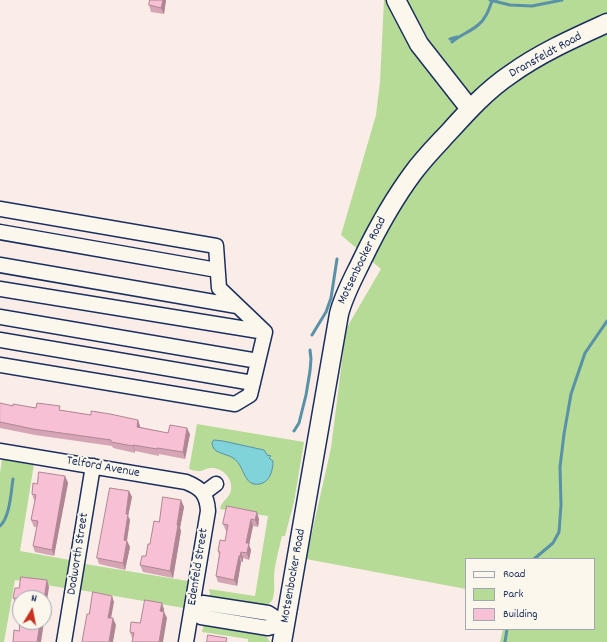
<!DOCTYPE html>
<html>
<head>
<meta charset="utf-8">
<style>
	body { margin:0 }
	#map { position:relative; width:607px; height:642px; overflow:hidden; background:#faece7; font-family:Dekko,sans-serif }
	canvas { display:block }
	.legend { position:absolute; left:465px; top:558px; width:130px; height:72px; box-sizing:border-box; background:#fbf7ec; border:1px solid #a1a7b3; margin:0; padding:5px 7px; list-style:none; font-size:12px; color:#1b2f5e }
	.legend li { display:flex; align-items:center; gap:8px; height:20px }
	.legend b { width:20px; border:1px solid #a1a7b3 }
	.north { position:absolute; left:12px; top:590px; width:40px; height:40px; box-sizing:border-box; background:#fbf7ec; border:1px solid #a1a7b3; border-radius:50%; rotate:10deg; font-size:11px; font-weight:700; line-height:16px; text-align:center; color:#1b2f5e }
	.north::after { content:''; display:block; margin:auto; width:14px; height:18px; background:#c8321e; clip-path:polygon(50% 0,100% 100%,50% 72%,0 100%) }
</style>
</head>
<body>
<div id="map">
<canvas width="607" height="642"></canvas>
<ul class="legend">
<li><b style="height:5px;background:#fbf7ec"></b>Road</li>
<li><b style="height:11px;background:#b6db96"></b>Park</li>
<li><b style="height:11px;background:#f8c0d4"></b>Building</li>
</ul>
<div class="north">N</div>
</div>
<script>
const context = document.querySelector('canvas').getContext('2d');
context.lineJoin = 'round';
function fillPath(path, color) { context.fillStyle = color; context.fill(path, 'evenodd'); }
function stroke(path, color, width, dash) { context.strokeStyle = color; context.lineWidth = width; context.lineCap = dash ? 'butt' : 'round'; context.setLineDash(dash || []); context.stroke(path); }
function label(font, color, halo, rows, align = 'center') {
  context.font = font + ' Dekko,sans-serif'; context.lineWidth = 4; context.setLineDash([]); context.textBaseline = 'middle'; context.strokeStyle = halo; context.fillStyle = color; for (const [text, x, y, turn = 0] of rows) {
    context.save(); context.translate(x, y); context.rotate((+turn || 0) * Math.PI / 180); context.textAlign = isNaN(turn) ? turn : align; if (halo) context.strokeText(text, 0, 0); context.fillText(text, 0, 0); context.restore();
  }
}
const green = new Path2D(`
	M384 0H607V642H500L503 629H594V559H466V589L306 559 331 448 346 329 381 269 341 235 376 115 380 82Z
	M197 424 304 442 294 502 285 536H282C279 549 275 563 274 576 274 583 275 591 273 598 272 602 268 604 264 607L208 597 210 595 209 589 255 596 268 516 220 509C221 501 230 498 231 490 233 478 222 467 210 468 206 468 202 472 198 471 195 471 192 470 189 469Z
	M2 459 34 464 20 551 70 560 65 588 15 580 4 642H0V473Z
	M85 564 188 581 184 608 80 590Z
	M204 623 265 634 270 642H248V639L202 632Z`);
const water = new Path2D(`
	M214 440 223 441 264 450 268 456 269 455 271 456 269 458 273 461C273 473 268 486 254 484 251 483 249 482 247 479 242 472 241 463 233 458 226 453 212 454 212 443Z`);
const stream = new Path2D(`
	M490 0 510 5 532 6 562 0
	M450 39 457 37
	M452 42C460 35 470 32 478 25 486 19 489 9 492 1
	M312 335 326 312 331 298 337 259
	M294 431 299 423 306 395 310 371 311 359 310 350
	M0 526C10 517 11 492 13 479
	M534 559 553 543 559 532 561 505 560 467 564 434 571 394 585 353 607 321
	M505 642 507 629`);
const minor = new Path2D(`
	M0 209 216 246 219 288 265 332
	M0 232 217 270
	M0 265 237 306
	M0 289 265 332
	M0 317 258 361
	M0 340 253 383
	M0 365 235 404 250 395 265 332
	M0 451 186 482C201 488 207 494 208 511L186 642
	M204 493 216 484
	M203 603 268 613 285 624 268 628 201 617 192 608Z
	M64 642 93 466`);
const major = new Path2D(`
	M396 0 419 44 470 109
	M282 642 339 314C344 294 354 277 363 258 377 229 393 200 413 173 424 158 437 145 449 132 468 111 487 90 511 74 540 53 574 38 607 23`);
const wall = new Path2D(`
	M166 0 164 14 151 12 149 5Z
	M0 403 13 406 61 410 91 415 138 420 140 427 168 433 190 434 185 459 159 454V456L135 451V453L113 448 112 446 35 435 0 428Z
	M65 476 68 483 54 556 35 552 33 546 37 527H34L31 520 35 501 34 500 32 494 37 484Z
	M129 491 132 497 128 516 130 520 127 541 130 547 125 570 99 564 97 558Z
	M181 500 184 507 180 528 181 531 173 578 143 572 140 565 146 556 150 544Z
	M227 506 259 519 258 527 253 526 249 545 251 550 249 560 243 558V562H241L237 586 218 582 216 576 219 555 218 551 225 541 227 531H226L223 524Z
	M49 587 44 598H20V606L16 605 13 598 19 588Z
	M164 609V612L167 618 132 638 130 632Z`);
const shadedWall = new Path2D(`
	M163 0H166L164 14 161 8Z
	M138 420 140 426 139 433 137 427Z
	M187 428 190 434 185 459 183 452Z
	M133 445 135 451V453L133 446Z
	M65 476 68 483 54 556 52 550Z
	M129 491 132 497 128 516 130 520 126 546 124 540 126 514Z
	M181 500 184 507 180 528 181 531 173 578 170 571 177 525Z
	M257 512 259 519 258 527 255 520Z
	M251 519 253 526 249 545 251 550 249 560 247 553 246 543Z
	M127 541 130 547 125 570 123 563Z
	M241 552 243 558V562L240 556Z
	M239 556 241 562 237 586 234 580Z
	M47 580 49 587 44 621V600Z
	M112 596 114 602 110 624 108 618Z
	M162 603 164 609 163 618 160 611Z
	M164 612 167 618 163 642H159Z
	M113 618 116 625 113 642H109Z
	M40 622H44L41 642H37Z`);
const building = new Path2D(`
	M150 0H163L161 8 149 5Z
	M0 403 13 406V404L36 408 37 403 60 406 59 410 91 415V411L110 414 138 420 137 427 168 433 170 425 187 428 183 452 157 448V449L133 445V446L111 442V440L33 429 0 422Z
	M39 472 65 476 52 550 33 546 38 521 31 520 36 495 32 494 33 483 37 484Z
	M110 488 129 491 126 514H128L124 540 127 541 123 563 97 558Z
	M163 497 181 500 177 525H178L170 571 140 565 142 556H146L148 544H150L154 521 159 522Z
	M227 506 257 512 255 520 251 519 246 543H249L247 553 241 552 240 556H239L234 580 216 576 220 552 218 551 220 540 225 541 228 525 223 524Z
	M21 577 47 580 44 600V598H20V599L13 598 15 588H19Z
	M93 592 112 596 108 618H113L109 642H82L87 614H89Z
	M145 600 162 603 160 611 164 612 159 642H132L134 633 130 632 131 622 140 623Z
	M20 622H40L37 642H13L14 630 19 631Z
	M208 635 227 638 226 642H207Z`);
const streetNames = [
	["Dransfeldt Road",546,56,-29],
	["Motsenbocker Road",363,261,-64],
	["Telford Avenue",103,468,10],
	["Dodworth Street",79,554,-81],
	["Edenfeld Street",199,567,-81],
	["Motsenbocker Road",294,576,-80]
];
fillPath(green, '#b6db96');
fillPath(water, '#81d3da');
stroke(water, '#5891a8', 1);
stroke(stream, '#5891a8', 3);
stroke(minor, '#1b2f5e', 17);
stroke(major, '#1b2f5e', 21);
stroke(minor, '#fbf7ec', 14);
stroke(major, '#fbf7ec', 18);
fillPath(wall, '#d5a5b6');
fillPath(shadedWall, '#ae8694');
fillPath(building, '#f8c0d4');
stroke(building, '#ae8694', 1);
label('13px', '#1b2f5e', '#fbf7ec', streetNames);
</script>
</body>
</html>
